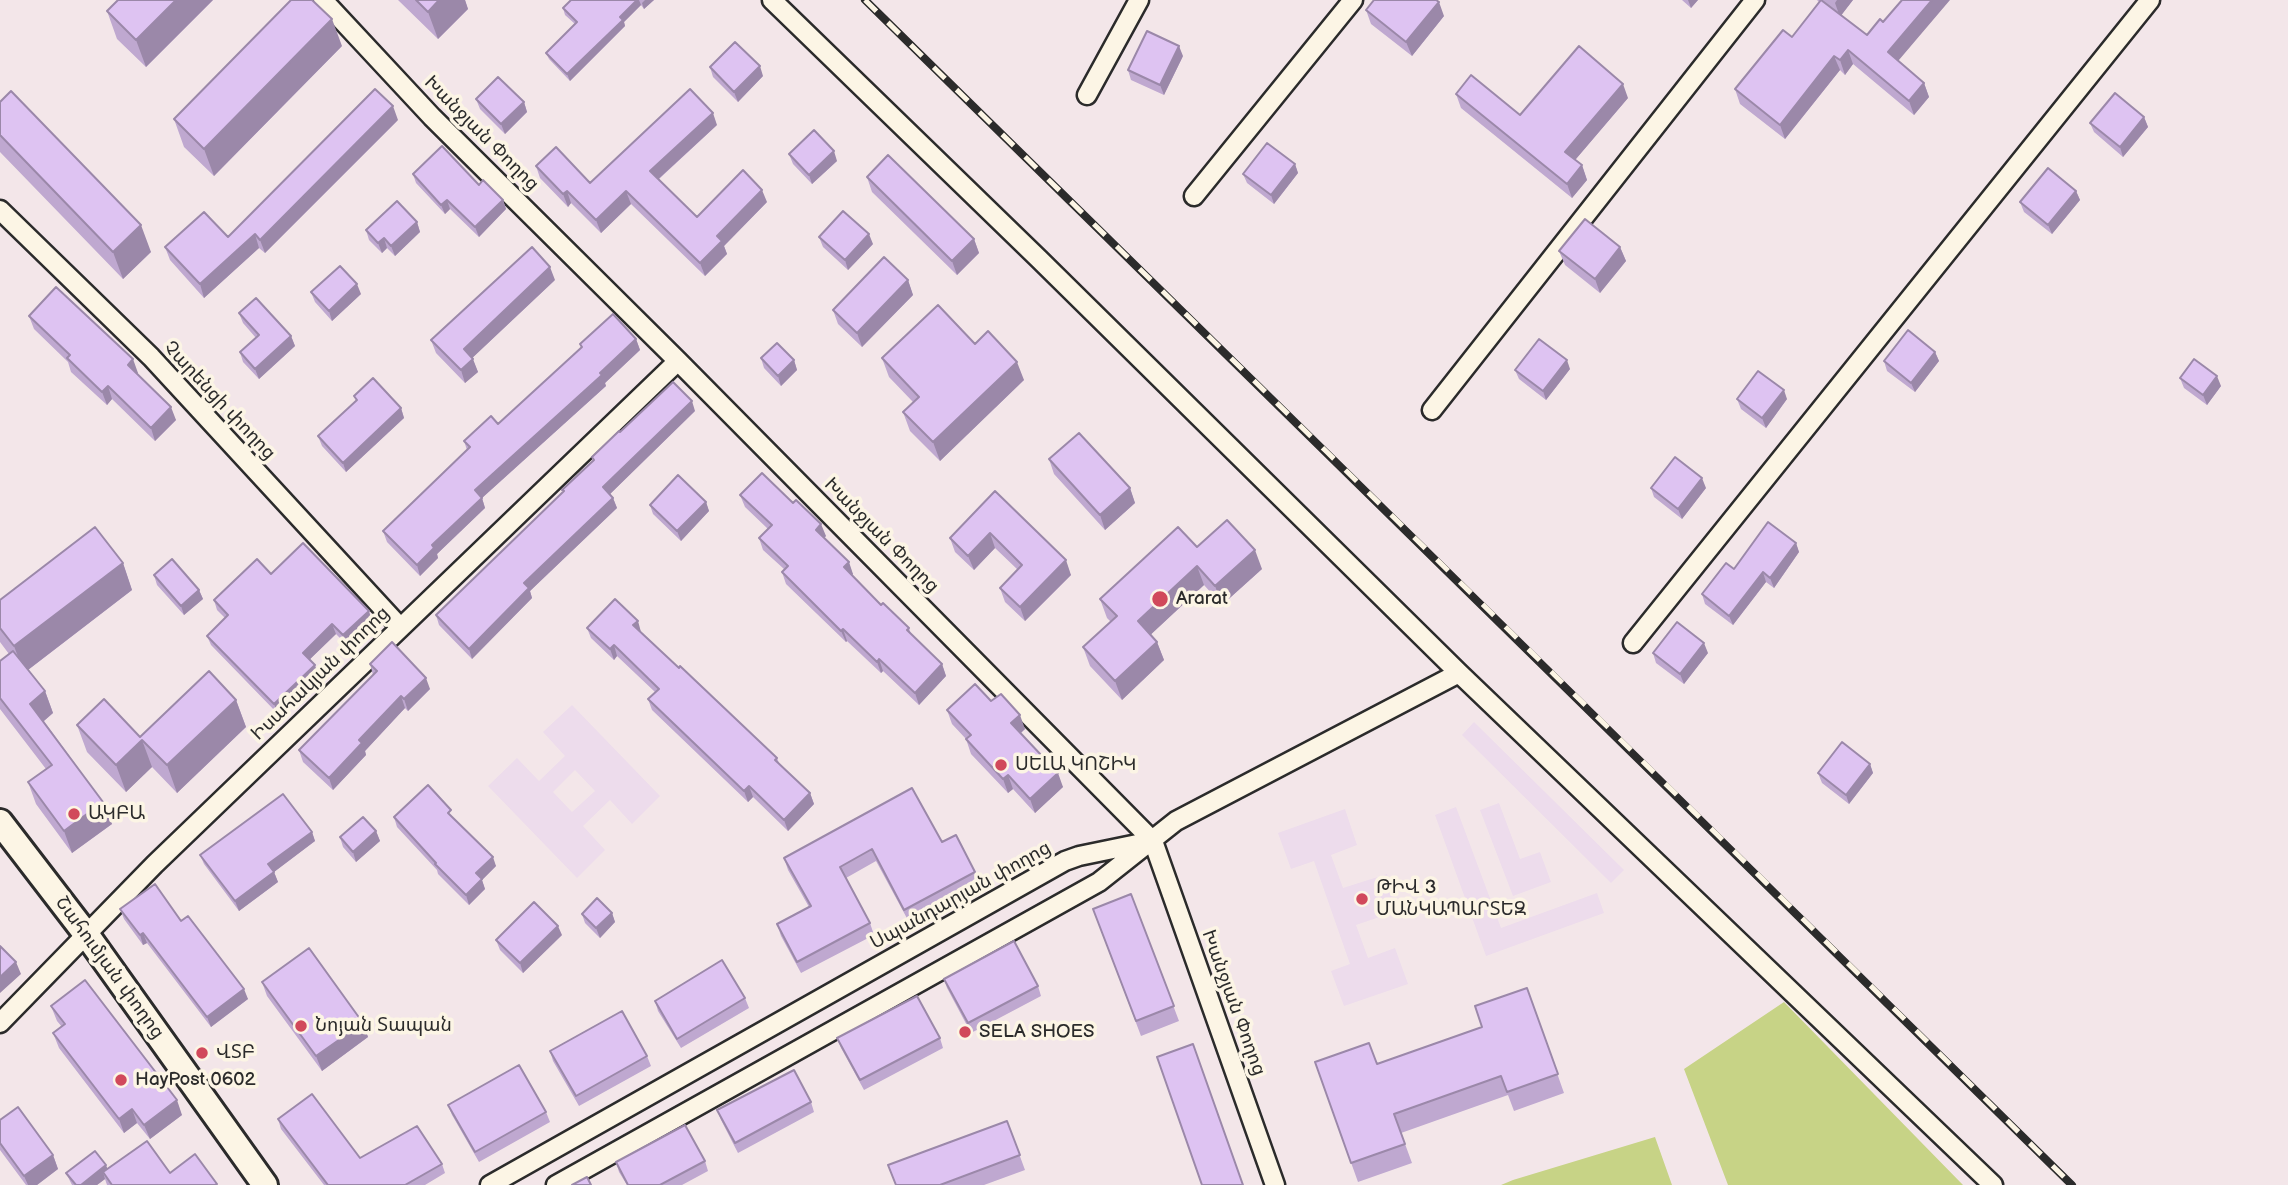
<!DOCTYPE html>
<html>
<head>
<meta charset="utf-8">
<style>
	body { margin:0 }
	canvas { display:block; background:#f3e6e9 }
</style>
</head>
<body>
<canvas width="2288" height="1185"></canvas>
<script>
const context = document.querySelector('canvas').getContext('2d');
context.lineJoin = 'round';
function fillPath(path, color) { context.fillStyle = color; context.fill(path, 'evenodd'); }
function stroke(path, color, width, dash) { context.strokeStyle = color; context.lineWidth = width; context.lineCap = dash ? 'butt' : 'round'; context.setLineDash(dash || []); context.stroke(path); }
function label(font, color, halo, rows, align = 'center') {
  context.font = font + ' "Balsamiq Sans","Noto Sans Armenian",sans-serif'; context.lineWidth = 7; context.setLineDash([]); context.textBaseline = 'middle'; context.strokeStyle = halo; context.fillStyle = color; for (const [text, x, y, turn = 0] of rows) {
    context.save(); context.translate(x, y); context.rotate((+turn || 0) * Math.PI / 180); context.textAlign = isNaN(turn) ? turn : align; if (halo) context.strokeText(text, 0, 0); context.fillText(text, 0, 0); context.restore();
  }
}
const built = new Path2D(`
	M572 705 660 796 632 824 610 800 583 826 605 850 577 878 488 786 517 758 539 781 565 756 543 732ZM575 770 595 791 572 812 553 792Z
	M1474 722 1624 870 1611 883 1462 735Z
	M1499 803 1520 859 1540 852 1551 882 1513 896 1480 810Z
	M1456 807 1501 928 1597 893 1604 913 1486 956 1435 815Z
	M1345 809 1357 845 1331 855 1343 888 1387 874 1400 910 1356 925 1368 958 1395 948 1408 984 1344 1006 1331 971 1350 964 1314 861 1291 869 1278 833Z`);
const green = new Path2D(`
	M1784 1002 1963 1185H1728L1684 1069Z
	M1655 1137 1672 1185H1501L1513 1180Z`);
const minor = new Path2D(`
	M323 0 432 117 678 361 1153 841 1275 1185
	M772 0 1039 259 1459 673 1993 1185
	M1087 95 1139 0
	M1194 196 1353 0
	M0 210 151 357 400 627
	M1432 410 1755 0
	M1633 643 2150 0
	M0 1023 155 864 678 361
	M490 1185 1065 861 1079 856 1147 842
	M556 1185 1099 882 1176 821 1459 673`);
const secondary = new Path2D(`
	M0 822 86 934 265 1185`);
const rail = new Path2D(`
	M865 0C1268 395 1672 788 2072 1185`);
const wall = new Path2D(`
	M213 0 146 67 117 39 107 11Z
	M398 0H465L468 9 438 39Z
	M570 0H654L644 9 641 5 624 22 625 26 570 81 549 59 546 53 575 24 565 15 563 8 570 1Z
	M1682 0H1698L1691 8Z
	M1817 0H1853L1841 15 1924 83 1929 97 1914 115 1853 64 1845 75 1840 70 1785 139 1740 104 1735 89 1792 37 1819 2Z
	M1366 10 1444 16 1412 56 1371 24Z
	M342 46 214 176 184 147 174 119Z
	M1183 56 1164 95 1131 80 1128 70Z
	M710 67 763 76 738 102 713 77Z
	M1456 94 1520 115 1628 98 1575 160 1582 165 1587 180 1572 198 1461 108Z
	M476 99 524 102 527 112 505 134 480 109Z
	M0 102 151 252 123 279 0 152Z
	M2144 117 2148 127 2123 157 2094 132 2090 123Z
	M398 120 265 253 259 248 204 298 170 260 165 247 228 237Z
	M717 125 659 179 697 217 767 202 724 246 727 254 705 276 631 204 601 233 571 203 568 207 540 178 536 166 590 183Z
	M789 154 837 161 812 184 793 164Z
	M1295 164 1298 173 1274 204 1247 183 1243 174Z
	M413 174 479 185 503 200 506 209 479 237 450 209 445 214 416 183Z
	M867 177 974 239 979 253 957 275 872 192Z
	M2076 191 2080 200 2052 234 2024 212 2020 202Z
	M417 222 420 232 395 256 387 248 382 253 369 240 366 230Z
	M819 237 873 244 848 270 823 247Z
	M1620 247 1626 261 1600 293 1565 265 1559 251Z
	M555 280 472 358 478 372 465 383 436 353 431 340Z
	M908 280 913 295 862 347 838 324 833 310Z
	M311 292 361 294 332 321 315 302Z
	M239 313 291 336 295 346 259 379 243 362 240 352 256 338 243 323Z
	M29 316 138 373H137L176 420 155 441 112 399 107 405 71 372 68 362 34 329Z
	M636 339 640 350 605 383 606 386 482 498 485 508 437 554 438 558 420 576 387 542 383 531 467 450 464 441 498 424 581 348 580 344Z
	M975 344 1024 380 940 461 910 431 903 412 913 402 889 377 882 358Z
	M1935 352 1939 361 1915 392 1887 371 1884 361Z
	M761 358 794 360 797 370 781 386 764 368Z
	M1570 369 1546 400 1519 379 1515 370Z
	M2180 378 2221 386 2207 405 2184 388Z
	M354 396 401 408 404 418 346 472 322 446 318 436 356 401Z
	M1737 399H1787L1766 428 1741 409Z
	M695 411 610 494 613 498 617 508 530 591 532 598 472 659 439 625 436 615 563 492 562 490 593 461 592 457 620 432Z
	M1049 459 1130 488 1135 503 1105 530 1054 474Z
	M1651 488H1706L1682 519 1654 497Z
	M995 491 1071 575 1025 621 1005 602 1000 588 1018 570 995 548 974 570 955 552 950 538Z
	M740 495 826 536 824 538 853 574 852 575 881 605 909 628 911 634 942 664 946 676 919 705 883 671 881 673 847 641 846 642 786 584 782 572 784 569 763 550 759 538 768 529 745 507Z
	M706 502 709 511 681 541 653 514 650 505Z
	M1796 543 1799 552 1774 588 1766 582 1733 625 1705 604 1702 594 1734 569Z
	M1197 547 1262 569 1222 605 1204 585 1151 634 1157 642 1164 660 1122 700 1090 666 1083 647 1111 622 1107 618 1100 599Z
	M123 563 132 590 28 670 45 691 53 713 44 721 103 802 112 824 72 853 36 804 28 782 46 769 0 709V661L9 654 0 642V600Z
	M271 574 372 621 347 645 336 634 309 660 318 675 278 714 211 645 207 636 225 618 217 610 214 600Z
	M154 575 199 590 203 599 184 615 157 585Z
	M587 628 641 632 679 668 777 758 779 763 810 793 814 804 788 831 753 797 748 802 652 710 648 699 655 692 617 656 614 660 591 638Z
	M1653 653H1708L1684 684 1656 663Z
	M370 664 430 689 408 711 405 708 365 751 366 755 333 790 303 762 299 750 373 675Z
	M236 700 246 727 177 793 152 767 126 792 87 752 77 725 140 737Z
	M991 701 1025 729 1021 733 1063 787 1035 813 1013 789 1008 793 971 754 966 739 952 724 947 710Z
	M1870 764 1873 773 1849 804 1822 783 1818 773Z
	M394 817 455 819 496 866 482 880 485 889 469 905 438 874 437 870 397 827Z
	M376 831 380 841 356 862 343 847 340 837Z
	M312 832 315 841 274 872 278 882 239 911 204 864 200 855Z
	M942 842 975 872 980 884 909 922 876 861 846 878 870 923 874 935 801 973 781 936 777 924 809 907 788 870 784 858Z
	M1131 894 1179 1021 1141 1036 1093 909Z
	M120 909 181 921 248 999 211 1027 147 943 143 945 124 919Z
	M612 913 615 922 600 938 585 923 582 914Z
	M562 935 523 973 500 950 496 940Z
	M944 979 1038 986 1041 996 971 1033 947 988Z
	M262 982 363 1023 368 1037 322 1071 267 996Z
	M1527 988 1564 1093 1514 1111 1508 1095 1401 1133 1412 1163 1358 1182 1315 1062 1377 1064 1482 1027Z
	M745 998 749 1008 681 1048 658 1011 655 1001Z
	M51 1006 182 1115 150 1139 137 1123 124 1133 59 1048 53 1033 62 1027 57 1021Z
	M837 1038H940L943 1048 864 1090 841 1048Z
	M550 1051 647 1056 651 1066 579 1106 553 1061Z
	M811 1102 814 1112 738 1153 721 1120 717 1110Z
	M448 1105 546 1112 550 1122 479 1162 452 1115Z
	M278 1119 360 1158 442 1164 445 1173 425 1185H324L281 1129Z
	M0 1120 53 1155 58 1169 37 1185H26L0 1150Z
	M1007 1121 1025 1170 984 1185H895Z
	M705 1161 708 1171 682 1185H627L619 1172 616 1162Z
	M108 1169 170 1173 218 1185H107L105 1179 97 1185H72L66 1173Z`);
const shadedWall = new Path2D(`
	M176 0H213L146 67 136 40Z
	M439 0H465L468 9 438 39 428 12Z
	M637 0H639L641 5 624 22 625 26 570 81 567 74 620 17Z
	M645 0H654L644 9 642 3Z
	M1688 0H1698L1691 8Z
	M1837 0H1853L1840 17 1835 3Z
	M1932 0H1950L1893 67 1888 52Z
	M1439 2 1444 16 1412 56 1406 42Z
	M332 19 342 46 214 176 204 149Z
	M1179 46 1183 56 1164 95 1160 85Z
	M1848 50 1853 64 1845 75 1840 60Z
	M1834 56 1840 70 1785 139 1780 125Z
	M760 66 763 76 738 102 734 92Z
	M1924 83 1929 97 1914 115 1909 101Z
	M1623 84 1628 98 1570 166 1565 152Z
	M524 102 527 112 505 134 501 124Z
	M393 106 398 120 265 253 260 240Z
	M713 113 717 125 654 183 650 171Z
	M2144 117 2148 127 2123 157 2120 147Z
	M834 151 837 161 812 184 809 175Z
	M1295 164 1298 173 1274 204 1271 195Z
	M1582 165 1587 180 1572 198 1567 184Z
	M762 190 767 202 724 246 727 254 705 276 700 263 717 236Z
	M567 191 571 203 568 207 563 194Z
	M626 191 631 204 601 233 596 220Z
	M2076 191 2080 200 2052 234 2048 225Z
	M447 200 450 209 445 214 441 205Z
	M503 200 506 209 479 237 475 227Z
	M417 222 420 232 395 256 391 246Z
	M141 225 151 252 123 279 113 252Z
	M255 234 259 248 204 298 200 284Z
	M869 234 873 244 848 270 845 260Z
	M384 238 387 248 382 253 378 243Z
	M974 239 979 253 957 275 952 261Z
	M1620 247 1626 261 1600 293 1595 279Z
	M550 267 555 280 468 362 464 349Z
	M908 280 913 295 862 347 857 333Z
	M357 284 361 294 332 321 329 311Z
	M291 336 295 346 259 379 255 369Z
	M636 339 640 350 605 383 606 386 482 498 485 508 437 554 438 558 420 576 417 565 475 490Z
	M1935 352 1939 361 1915 392 1911 383Z
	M133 359 138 373 133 378 128 365Z
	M473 359 478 372 465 383 461 370Z
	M794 360 797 370 781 386 778 376Z
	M1567 360 1570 369 1546 400 1543 391Z
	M1017 362 1024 380 940 461 933 442Z
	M2217 376 2221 386 2207 405 2203 395Z
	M108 386 112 399 107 405 102 392Z
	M1784 390 1787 399 1766 428 1762 418Z
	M692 401 695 411 607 497 603 487Z
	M171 407 176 420 155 441 151 428Z
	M401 408 404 418 346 472 343 463Z
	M1702 478 1706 488 1682 519 1678 509Z
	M1130 488 1135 503 1105 530 1100 515Z
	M613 498 617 508 530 591 532 598 472 659 469 649 524 583Z
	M706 502 709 511 681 541 677 531Z
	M821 524 826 536 820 542 816 530Z
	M990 533 995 548 974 570 968 556Z
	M1796 543 1799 552 1774 588 1770 578Z
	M1255 550 1262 569 1222 605 1215 586Z
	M1066 560 1071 575 1025 621 1020 607Z
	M849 562 853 574 848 579 844 567Z
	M123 563 132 590 24 673 14 646Z
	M1197 566 1204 585 1145 640 1138 621Z
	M1763 572 1766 582 1733 625 1729 616Z
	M199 590 203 599 184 615 181 606Z
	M369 611 372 621 347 645 343 635Z
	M638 621 641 632 637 636 633 625Z
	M332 624 336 634 306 663 303 653Z
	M843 629 847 641 846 642 841 631Z
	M1157 642 1164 660 1122 700 1115 681Z
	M1704 643 1708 653 1684 684 1680 674Z
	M614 645 617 656 614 660 610 649Z
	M879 659 883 671 881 673 877 662Z
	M942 664 946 676 919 705 915 693Z
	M315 665 318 675 278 714 274 704Z
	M426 678 430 689 408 711 404 699Z
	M45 691 53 713 38 726 30 704Z
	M401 696 405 708 365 751 366 755 333 790 329 778 359 740Z
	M236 700 246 727 177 793 167 765Z
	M1020 715 1025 729 1016 737 1011 723Z
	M142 740 152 767 126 792 116 765Z
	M1870 764 1873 773 1849 804 1846 795Z
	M1058 773 1063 787 1035 813 1030 799Z
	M1008 775 1013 789 1008 793 1003 779Z
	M749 786 753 797 748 802 744 791Z
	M810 793 814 804 788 831 784 820Z
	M103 802 112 824 72 853 64 831Z
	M376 831 380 841 356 862 353 852Z
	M312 832 315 841 274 872 278 882 239 911 235 901 268 864Z
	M493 857 496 866 482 880 485 889 469 905 466 895 476 873Z
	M612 913 615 922 600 938 596 928Z
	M558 926 562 935 523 973 520 963Z
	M143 933 147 943 143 945 140 935Z
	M16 962 21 974 0 993V977Z
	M244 989 248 999 211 1027 207 1017Z
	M363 1023 368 1037 322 1071 316 1056Z
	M177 1100 182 1115 150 1139 144 1125Z
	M132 1109 137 1123 124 1133 119 1119Z
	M53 1155 58 1169 37 1185H28L24 1176Z
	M106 1165 110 1175 103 1172 105 1179 97 1185H81Z`);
const building = new Path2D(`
	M118 0H176L136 40 107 11Z
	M291 0H312L332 19 204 149 174 119Z
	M416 0H439L428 12Z
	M571 0H637L620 17 623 20 567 74 546 53 577 22 563 8Z
	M1374 0H1436L1439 2 1406 42 1366 10Z
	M1821 0 1867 35 1880 19 1883 22 1902 0H1932L1888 52 1924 83 1909 101 1848 50 1840 60 1834 56 1780 125 1735 89 1783 30 1792 37Z
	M1147 31 1179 46 1160 85 1128 70Z
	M735 42 760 66 734 92 710 67Z
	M1579 46 1623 84 1565 152 1582 165 1567 184 1456 94 1471 75 1520 115Z
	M498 77 524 102 501 124 476 99Z
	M375 89 393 106 260 240 255 234 200 284 165 247 204 212 228 237Z
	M690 89 713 113 650 171 697 217 743 170 762 190 717 236 722 241 700 263 626 191 596 220 567 191 563 194 536 166 556 147 590 183Z
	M11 91 141 225 113 252 0 135V102Z
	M2115 93 2144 117 2120 147 2090 123Z
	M814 130 834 151 809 175 789 154Z
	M1267 143 1295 164 1271 195 1243 174Z
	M442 146 479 185 483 180 503 200 475 227 447 200 441 205 413 174Z
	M888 155 974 239 952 261 867 177Z
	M2048 168 2076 191 2048 225 2020 202Z
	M397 201 417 222 391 246 384 238 378 243 366 230Z
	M843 211 869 234 845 260 819 237Z
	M1585 219 1620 247 1595 279 1559 251Z
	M532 247 550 267 464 349 473 359 461 370 431 340Z
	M884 257 908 280 857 333 833 310Z
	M340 266 357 284 329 311 311 292Z
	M56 287 133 359 128 365 171 407 151 428 108 386 102 392 67 358 70 355 29 316Z
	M256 298 291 336 255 369 240 352 259 335 239 313Z
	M938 305 975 344 988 331 1017 362 933 442 903 412 919 397 882 358Z
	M613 314 636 339 600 373 602 375 475 490 482 498 432 545 434 548 417 565 383 531 470 447 464 441 491 416 498 424 582 347 580 344Z
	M1908 330 1935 352 1911 383 1884 361Z
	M1539 339 1567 360 1543 391 1515 370Z
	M777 343 794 360 778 376 761 358Z
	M2194 359 2217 376 2203 395 2180 378Z
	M1758 371 1784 390 1762 418 1737 399Z
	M373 378 401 408 343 463 318 436 357 400 354 396Z
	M673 382 692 401 603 487 613 498 524 583 529 588 469 649 436 615 564 491 562 490 594 460 592 457 619 431 620 432Z
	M1079 433 1130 488 1100 515 1049 459Z
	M1675 457 1702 478 1678 509 1651 488Z
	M762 473 793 503 796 500 821 524 816 530 849 562 844 567 881 605 883 603 909 628 907 630 942 664 915 693 879 659 877 662 843 629 841 631 782 572 788 566 759 538 772 525 740 495Z
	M678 475 706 502 677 531 650 505Z
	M995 491 1066 560 1020 607 1000 588 1022 565 990 533 968 556 950 538Z
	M1227 520 1255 550 1215 586 1197 566 1138 621 1157 642 1115 681 1083 647 1117 616 1100 599 1178 527 1197 547Z
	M1768 522 1796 543 1770 578 1763 572 1729 616 1702 594 1726 563 1734 569Z
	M95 527 123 563 14 646 0 628V600Z
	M303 543 369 611 343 635 332 624 303 653 315 665 274 704 207 636 228 615 214 600 257 559 271 574Z
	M172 559 199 590 181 606 154 575Z
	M615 599 638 621 633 625 679 668 680 666 777 758 775 760 810 793 784 820 749 786 744 791 648 699 659 689 614 645 610 649 587 628Z
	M1677 622 1704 643 1680 674 1653 653Z
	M392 642 426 678 404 699 401 696 359 740 362 743 329 778 299 750 377 671 370 664Z
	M13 651 45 691 30 704 103 802 64 831 28 782 52 765 0 698V661Z
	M209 671 236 700 167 765 142 740 116 765 77 725 104 699 140 737Z
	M975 684 991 701 1001 694 1020 715 1011 723 1058 773 1030 799 1008 775 1003 779 966 739 971 735 947 710Z
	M1842 742 1870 764 1846 795 1818 773Z
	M428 785 451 810 448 813 493 857 476 873 482 879 466 895 435 864 436 863 394 817Z
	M912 788 942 842 956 835 975 872 904 910 872 849 840 867 870 923 797 962 777 924 811 906 784 858Z
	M283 794 312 832 268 864 274 872 235 901 200 855Z
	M363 817 376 831 353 852 340 837Z
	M155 884 181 921 188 916 244 989 207 1017 143 933 140 935 120 909Z
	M1131 894 1174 1006 1136 1021 1093 909Z
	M597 898 612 913 596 928 582 914Z
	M534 902 558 926 520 963 496 940Z
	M1014 941 1038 986 968 1023 944 979Z
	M0 946 16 962 0 977Z
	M309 948 363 1023 316 1056 262 982Z
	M722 960 745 998 677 1039 655 1001Z
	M85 980 177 1100 144 1125 132 1109 119 1119 53 1033 65 1024 51 1006Z
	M1527 988 1558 1074 1507 1092 1501 1076 1394 1114 1405 1144 1351 1163 1315 1062 1369 1043 1377 1064 1482 1027 1475 1006Z
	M917 996 940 1038 860 1080 837 1038Z
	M622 1011 647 1056 576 1096 550 1051Z
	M1193 1044 1243 1185H1202L1157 1057Z
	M519 1065 546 1112 475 1152 448 1105Z
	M794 1070 811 1102 735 1143 717 1110Z
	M312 1094 360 1158 417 1126 442 1164 405 1185H328L278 1119Z
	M18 1107 53 1155 24 1176 0 1143V1120Z
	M1007 1121 1020 1155 940 1185H896L888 1165Z
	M685 1125 705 1161 660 1185H628L616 1162Z
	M147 1141 170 1173 195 1154 217 1184 215 1185H112L103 1172Z
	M95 1151 106 1165 81 1185H76L66 1173Z
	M587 1177 591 1185H572Z`);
const markers = [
	[1160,599,9,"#d1495b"],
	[1001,765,7,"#d1495b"],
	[74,814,7,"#d1495b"],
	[1362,899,7,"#d1495b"],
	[301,1026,7,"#d1495b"],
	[965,1032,7,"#d1495b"],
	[202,1053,7,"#d1495b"],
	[121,1080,7,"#d1495b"]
];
const streetNames = [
	["Խանջյան Փողոց",481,134,45],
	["Չարենցի փողոց",219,401,47],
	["Խանջյան Փողոց",881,536,45],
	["Իսահակյան փողոց",321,674,-44],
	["Սպանդարյան փողոց",961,896,-29],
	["Շահումյան փողոց",109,968,54],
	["Խանջյան Փողոց",1233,1003,70]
];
const poiNames = [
	["Ararat",1176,599],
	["ՍԵԼԱ ԿՈՇԻԿ",1015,765],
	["ԱԿԲԱ",88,814],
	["ԹԻՎ 3",1376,888],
	["ՄԱՆԿԱՊԱՐՏԵԶ",1376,910],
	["Նոյան Տապան",315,1026],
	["SELA SHOES",979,1032],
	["ՎՏԲ",216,1053],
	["HayPost 0602",135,1080]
];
fillPath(built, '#eddcec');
fillPath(green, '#c7d386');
stroke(minor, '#2b2b2b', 23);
stroke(secondary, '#2b2b2b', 30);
stroke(minor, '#fcf5e5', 18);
stroke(secondary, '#fcf5e5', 24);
stroke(rail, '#2b2b2b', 8);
stroke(rail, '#fcf5e5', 5, [16]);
fillPath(wall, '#bfa8d0');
fillPath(shadedWall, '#9b88a9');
fillPath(building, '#dec3f2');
stroke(building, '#9b88a9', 2);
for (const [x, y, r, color] of markers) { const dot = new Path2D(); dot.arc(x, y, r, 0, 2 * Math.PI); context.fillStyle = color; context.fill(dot); stroke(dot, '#fcf5e5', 2.5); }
label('19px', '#2b2b2b', '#fcf5e5', streetNames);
label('19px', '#2b2b2b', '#fcf5e5', poiNames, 'left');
</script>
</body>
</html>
